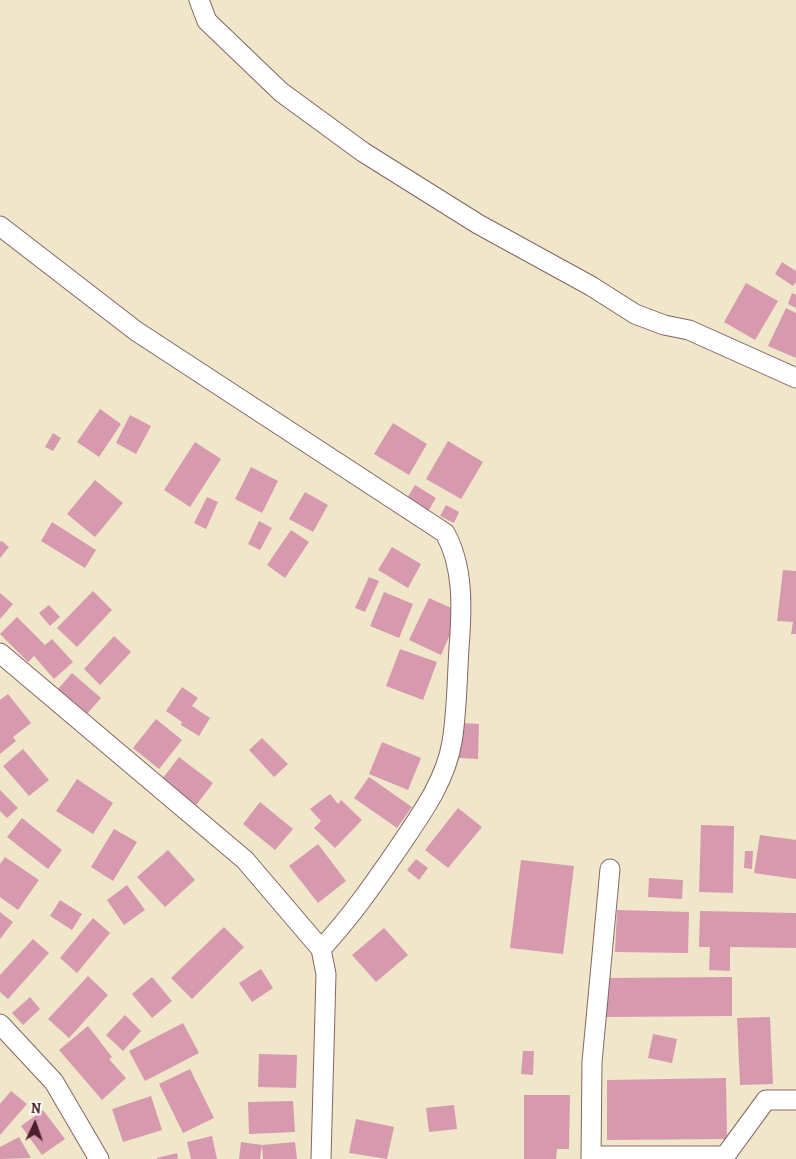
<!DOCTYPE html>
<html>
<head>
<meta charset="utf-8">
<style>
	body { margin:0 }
	#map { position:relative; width:796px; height:1159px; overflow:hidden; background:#f0e7cb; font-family:Alegreya,serif }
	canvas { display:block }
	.north { position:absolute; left:10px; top:1099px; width:50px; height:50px; -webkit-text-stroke:4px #fdfcf7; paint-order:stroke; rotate:3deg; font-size:14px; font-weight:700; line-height:20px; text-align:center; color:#4a1f2b }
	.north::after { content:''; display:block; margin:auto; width:18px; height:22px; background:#4a1f2b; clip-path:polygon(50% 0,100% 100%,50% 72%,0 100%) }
</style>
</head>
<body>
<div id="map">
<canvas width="796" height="1159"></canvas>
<div class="north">N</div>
</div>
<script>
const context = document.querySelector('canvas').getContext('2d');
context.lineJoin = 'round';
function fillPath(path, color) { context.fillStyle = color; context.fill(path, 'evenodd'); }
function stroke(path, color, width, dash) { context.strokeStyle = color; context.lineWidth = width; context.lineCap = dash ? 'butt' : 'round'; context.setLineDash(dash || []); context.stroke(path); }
const building = new Path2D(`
	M782 262 796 271V282L793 286 775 274Z
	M746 283 778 301 755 340 724 322Z
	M792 293 796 295V308L788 304Z
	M786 308 796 313V358L768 346Z
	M100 409 121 424 99 457 77 442Z
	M130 415 151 426 136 454 116 443Z
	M393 423 427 444 409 475 374 454Z
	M53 433 61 438 53 451 45 447Z
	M448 441 483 462 461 499 426 479Z
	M195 442 221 459 190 507 164 490Z
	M251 467 278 481 262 513 235 499Z
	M95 480 123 503 95 537 67 514Z
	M415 485 436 498 427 513 406 500Z
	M305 492 328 505 313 532 289 519Z
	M207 497 218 502 206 529 194 523Z
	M446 505 459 512 454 523 440 516Z
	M259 521 272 528 260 550 248 544Z
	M52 522 96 550 85 568 41 541Z
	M291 530 309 542 285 578 267 565Z
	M2 541 9 547 0 558V542Z
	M392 547 421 564 408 588 378 570Z
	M783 570 796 571V634H791L793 622 777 621Z
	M369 577 379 581 365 612 355 608Z
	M93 591 112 610 77 647 57 628Z
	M384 592 413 604 399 638 370 626Z
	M0 593 13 604 0 619Z
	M429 598 460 612 441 655 409 640Z
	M49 605 60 617 50 626 39 613Z
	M17 617 45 645 52 639 73 662 54 679 34 656 28 662 0 634Z
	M114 636 131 652 100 685 84 669Z
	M400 649 437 662 423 700 386 686Z
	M72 673 101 698 86 715 57 690Z
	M182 687 198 698 192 706 210 718 199 736 181 725 182 722 166 711Z
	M8 694 31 723 13 737 16 741 0 754V700Z
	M156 719 182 740 159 769 133 748Z
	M461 723 479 724 478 759 459 758Z
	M262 738 288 764 274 777 249 750Z
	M382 742 421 758 408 790 369 774Z
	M23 749 49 780 29 796 3 766Z
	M179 757 213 783 194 808 160 782Z
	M369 777 412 807 397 828 354 798Z
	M77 779 113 803 93 834 56 811Z
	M0 790 18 808 7 818 0 811Z
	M330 794 338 804 341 800 362 820 335 848 314 828 321 821 310 809Z
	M260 802 293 829 275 850 243 824Z
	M458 808 482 827 448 868 425 850Z
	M22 818 62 850 48 869 7 837Z
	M701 825 734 826 733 893 699 892Z
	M114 829 137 842 113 881 91 867Z
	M760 835 796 840V879L754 873Z
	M318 844 346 881 318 903 289 866Z
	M168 850 195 880 165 907 137 877Z
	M745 851H753L752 869 744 868Z
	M5 857 39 880 18 910 0 897V864Z
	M416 859 428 868 419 880 407 870Z
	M521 860 574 866 563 954 510 948Z
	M649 878 683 880 682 899 648 897Z
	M127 885 145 910 124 925 107 900Z
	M60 900 82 914 72 930 50 916Z
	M617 910 689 912 688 953 615 952Z
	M700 911 796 913V948L730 947V971L709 970 710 947H699Z
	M0 912 13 922 0 939Z
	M93 918 110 933 77 973 60 958Z
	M224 927 244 947 192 999 171 978Z
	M384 928 408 955 376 982 352 955Z
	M33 939 49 953 8 999 0 992V975Z
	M261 969 273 988 252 1002 239 983Z
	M88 976 108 995 69 1038 48 1019Z
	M152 977 172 1001 152 1018 132 994Z
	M732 977V1016L606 1017 605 978Z
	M30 997 40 1009 23 1025 12 1013Z
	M125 1015 141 1031 123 1051 106 1035Z
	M770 1017 773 1084 740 1085 737 1018Z
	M183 1023 199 1053 145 1081 129 1051Z
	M88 1026 112 1057 109 1059 126 1078 102 1100 59 1050Z
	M653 1034 677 1039 672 1063 648 1058Z
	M523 1051H534L533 1075 521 1074Z
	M259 1054 297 1055 296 1088 258 1087Z
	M190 1069 214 1118 183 1133 159 1084Z
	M726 1078 727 1139 607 1140V1080Z
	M11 1091 27 1104 0 1135V1104Z
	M524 1095H570L569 1149H557L556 1159H524Z
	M151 1096 162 1130 123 1142 112 1109Z
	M293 1101 295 1132 249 1134 248 1102Z
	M454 1105 457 1129 429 1132 426 1108Z
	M43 1110 65 1139 42 1155 21 1126Z
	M356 1119 394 1127 387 1159 349 1153Z
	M212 1136 217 1159H191L187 1142Z
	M19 1137 31 1158 0 1159V1147Z
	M241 1142 262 1145 260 1159H239Z
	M295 1142 297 1159H263L262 1145Z
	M177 1153 178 1159H157V1158Z`);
const street = new Path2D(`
	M199 0 207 21 281 92 363 152 478 224 591 286 635 314 664 325 689 330 796 378
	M0 226 136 331 445 533C464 567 462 609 459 648 457 679 457 712 452 742 445 783 419 817 397 850 373 885 350 918 321 949
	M0 653 245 860 321 949 326 974 321 1159
	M0 1024 54 1082 99 1159
	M592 1156H725L766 1100H796
	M591 1159 592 1062 610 869`);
fillPath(building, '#d799ae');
stroke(street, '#846563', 21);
stroke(street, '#fff', 19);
</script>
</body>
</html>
